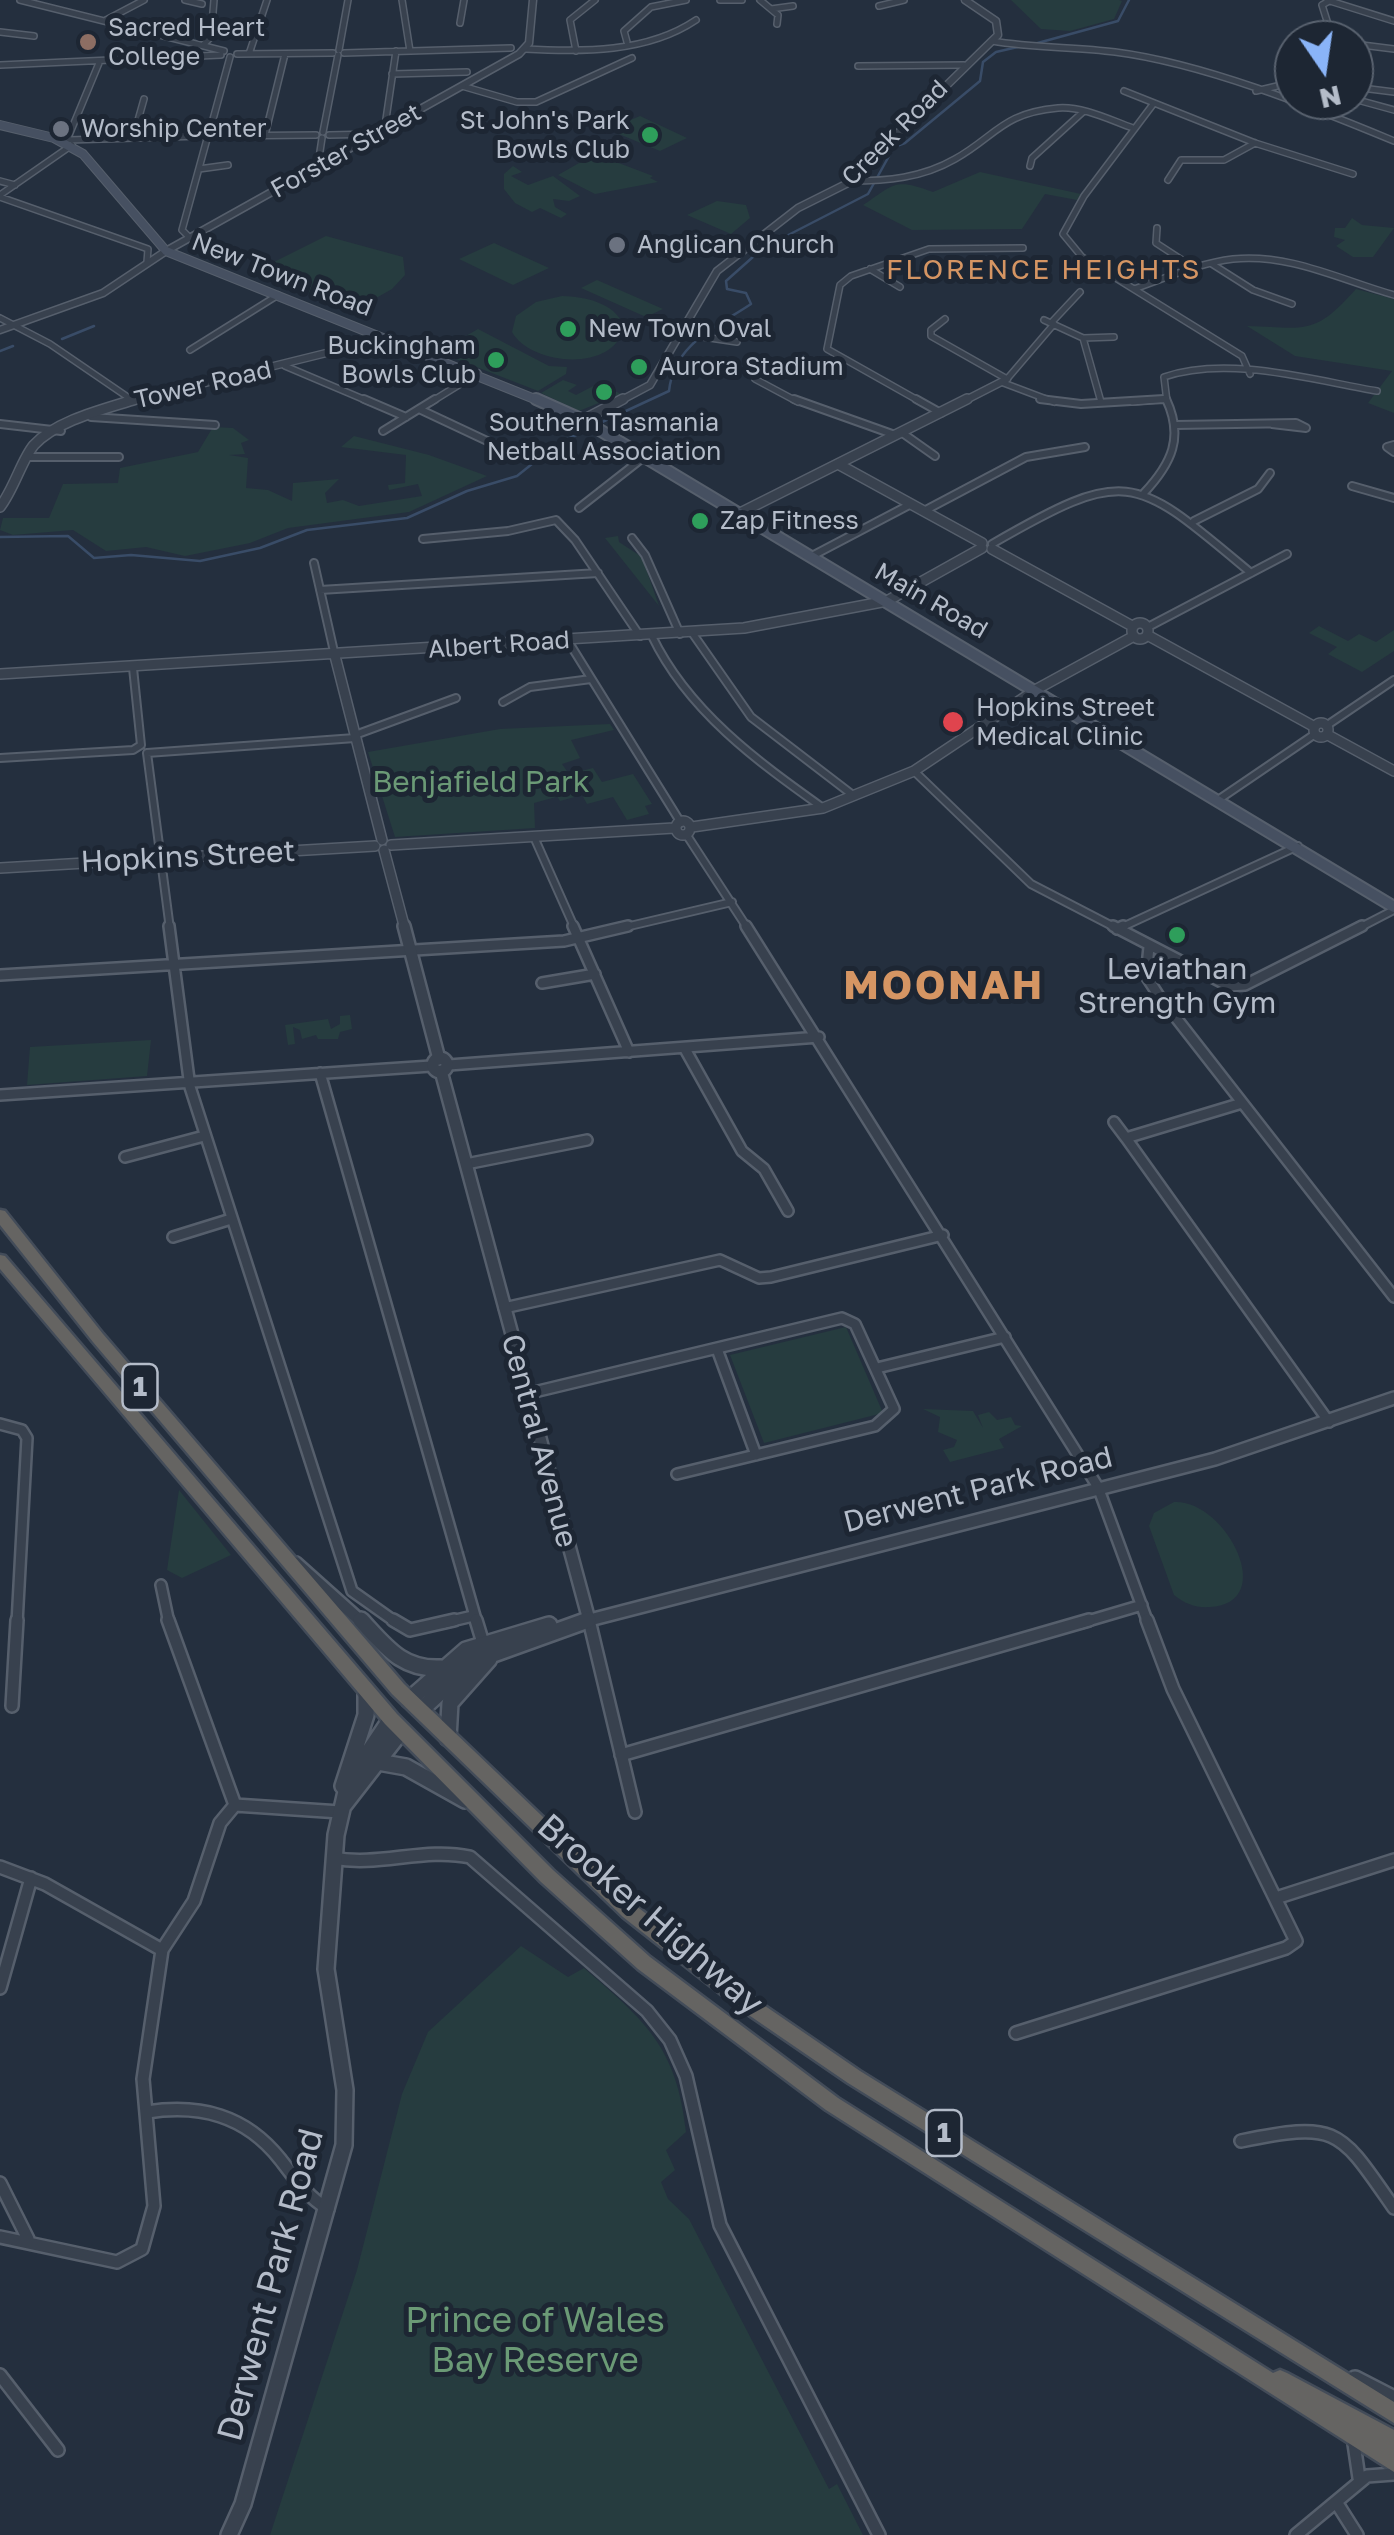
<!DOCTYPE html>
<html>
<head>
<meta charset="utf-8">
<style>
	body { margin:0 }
	#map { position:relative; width:1394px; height:2535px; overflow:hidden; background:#242f3e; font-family:"Golos Text",sans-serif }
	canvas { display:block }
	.north { position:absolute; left:1274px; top:20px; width:100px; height:100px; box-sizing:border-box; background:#1d2633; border:2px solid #59626f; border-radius:50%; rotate:167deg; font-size:28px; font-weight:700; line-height:40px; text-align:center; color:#b4bcc9 }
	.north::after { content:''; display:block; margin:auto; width:35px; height:45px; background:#8ab4f8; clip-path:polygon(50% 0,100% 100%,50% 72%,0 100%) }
</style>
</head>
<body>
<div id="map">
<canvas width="1394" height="2535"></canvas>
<div class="north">N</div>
</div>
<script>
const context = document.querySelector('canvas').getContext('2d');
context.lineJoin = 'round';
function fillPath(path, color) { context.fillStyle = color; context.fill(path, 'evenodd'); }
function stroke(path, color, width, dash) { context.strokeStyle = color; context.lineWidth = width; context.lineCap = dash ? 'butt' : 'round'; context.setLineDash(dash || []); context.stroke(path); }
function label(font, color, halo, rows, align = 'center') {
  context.font = font + ' "Golos Text",sans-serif'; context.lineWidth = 10; context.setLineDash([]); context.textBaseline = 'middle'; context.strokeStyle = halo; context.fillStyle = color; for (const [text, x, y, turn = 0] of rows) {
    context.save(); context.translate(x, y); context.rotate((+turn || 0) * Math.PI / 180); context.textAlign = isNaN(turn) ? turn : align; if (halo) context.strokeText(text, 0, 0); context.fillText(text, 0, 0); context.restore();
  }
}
const green = new Path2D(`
	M1011 0H1119L1122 1 1114 19 1070 31 1041 29Z
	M640 116 687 138 660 151 614 132V127Z
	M595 154 653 176 650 178 658 182 595 194 558 175Z
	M513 166 522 172 511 176 528 185 553 176 580 196 569 201 553 199 555 207 567 214 561 218 540 208 532 212 515 203 504 189V174Z
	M980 172 1081 194 1077 200 1045 194 1022 229 912 230 863 205C894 185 893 177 933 192Z
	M717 201 746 205 750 218 731 234 687 215Z
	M1352 218 1362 225 1394 228 1373 257H1353L1336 246 1345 240 1334 237 1335 228H1345Z
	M326 236 403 257 405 275 392 289 355 310 254 272Z
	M494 243 549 268 513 285 459 259Z
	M597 280 663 309 646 317 581 288Z
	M1356 289 1394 299V413L1368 403 1392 371 1295 356 1247 326C1307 328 1314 336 1356 289Z
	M562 296C585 297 614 302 624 326 616 373 531 366 512 332L516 316 536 302Z
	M478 329 549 366 567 367 566 374 538 391 438 352Z
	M563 380 577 385 568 391 576 395 599 383 621 394 579 411 541 393Z
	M213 427 233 428 249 440 241 443 245 454 229 455 248 458 246 488 268 490 292 501 293 483 339 479 325 493 327 503 343 500 359 506 422 496 418 484 389 490 388 485 405 483 406 455 341 447 354 436 429 455 487 476 409 512 288 528 250 543 185 556 146 547 106 551 73 530 13 535 0 530 3 518H49L63 484 118 483 120 468 198 452Z
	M618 536 619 542 642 557 659 606 605 538Z
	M1319 626 1348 641 1359 634 1376 642 1394 630V651L1362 672 1328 654 1337 647 1309 633Z
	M610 724 614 730 571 740 580 758 562 764 569 774 593 768 602 782 633 774 652 804 645 806 649 814 627 820 613 797 587 804 582 795 560 801 552 788 556 797 534 803 535 828 395 837 368 752 500 729Z
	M350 1015 352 1029 340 1032 338 1039H318L316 1035 302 1039 300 1030 293 1027 295 1044 288 1045 285 1025 328 1019 331 1029 340 1024V1016Z
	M151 1040 147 1076 27 1085 30 1047Z
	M846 1327 883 1413 764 1443 730 1355Z
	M923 1409 973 1411 983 1428 978 1415 989 1412 997 1420 1011 1417 1015 1425 1022 1426 999 1439 1004 1448 950 1462 943 1450 954 1447 957 1440 938 1432 940 1417Z
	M179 1490 231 1555 182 1578 167 1570Z
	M1174 1502C1225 1499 1280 1603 1210 1607 1196 1608 1185 1604 1174 1595L1149 1526 1154 1513Z
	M521 1946 568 1977 584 1968C645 2021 677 2047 686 2132L666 2150 675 2170 661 2182 668 2199 689 2219 829 2489 837 2484 863 2535H270L357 2270 402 2094 428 2032Z`);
const stream = new Path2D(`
	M1034 44 1118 21 1129 0
	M62 339 94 326
	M0 351 13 346
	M600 423 669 391C674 344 715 328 751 304L746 293 727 289 726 281 763 248 868 194 894 147 905 143 980 81 983 62 996 52 1022 46
	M0 537 68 536 94 558 131 555 200 561 260 548 307 530 407 518 467 491 517 476 557 444 589 429`);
const minorFar3 = new Path2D(`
	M20 0 224 51
	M185 0 202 4
	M402 0 410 51
	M720 0H742
	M760 0 778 15 777 24
	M1327 0 1394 21
	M1329 1 1322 5 1333 40
	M879 6 904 0
	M771 9 793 6
	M106 20 144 0
	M460 23 464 0
	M0 32 34 36
	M992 41C1033 48 1074 47 1115 52 1202 63 1312 107 1394 141
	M627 42 624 31 651 7 686 0
	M204 44 211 37 214 0
	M1354 44 1394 49
	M525 49C582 52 647 53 696 20
	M339 50 348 0
	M576 51 570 20 595 0
	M344 53 511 48
	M237 54 333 53
	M249 54 267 0
	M0 65 221 55
	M858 66 964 65
	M392 74 467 72
	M462 86 517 102H536L632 58
	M1354 87 1394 92
	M1124 91 1255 143 1353 174
	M1256 91 1294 82
	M1354 99 1394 110
	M1154 103 1084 196 1063 234 1082 257 1242 356 1250 374
	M394 124 386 119 396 51
	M323 132 338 55
	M209 134 230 57
	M265 135 285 54
	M329 135 376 134
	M214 136 316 135
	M133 138 144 99
	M322 138 319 158 323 164
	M67 140 99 63
	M69 140 201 136
	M1030 166 1032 158 1084 111
	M199 169 228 165
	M1168 180 1181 160H1224L1255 143
	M0 181 15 185
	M850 181C887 181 922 178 955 159 996 136 1002 113 1058 108 1083 106 1110 120 1133 128
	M0 195 72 145
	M0 197 148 249 147 262
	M1157 228 1156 243 1196 269
	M191 239 182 230 207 139
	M1212 264 1253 290 1292 304
	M870 269 900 287
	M1134 289C1166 278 1199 263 1233 259 1289 253 1341 280 1394 295
	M0 318 50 344 132 400
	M945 319 931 330V336L1007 379 1054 324
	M1044 320 1083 338 1101 402
	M1051 323 1080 292
	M683 334 737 342
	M1083 338 1114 337
	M190 350 278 295
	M285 366 370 402
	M755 379 798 402
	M1001 382 1054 402
	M431 402 478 373
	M921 402 827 349 840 285 851 276 929 249 1023 248
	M1132 402 1166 399
	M1167 402 1164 377C1228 355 1312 380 1377 391`);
const minorFar2 = new Path2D(`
	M364 399 406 417
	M794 399 895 435
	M916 399 941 413
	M1040 399 1081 404 1164 399
	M419 409 502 448
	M91 417 215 425
	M0 424 61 431
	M1176 425 1296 423 1306 428 1272 424
	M383 431 435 399
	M901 432 935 456
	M1394 445 1387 447 1394 452
	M28 457H119
	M1352 486 1394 498
	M1144 493C1172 463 1184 437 1166 399
	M579 508 644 457
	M924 511 1026 457 1085 447
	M1194 521 1258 489 1270 473
	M632 538 645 555 680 634
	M423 539 508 531 556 520 575 540 640 636
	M992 544C1129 465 1134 475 1251 573
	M812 556 911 504
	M314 563 335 656
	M320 590 598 573
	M1148 627 1287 554
	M693 634 751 717 854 796
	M652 636C688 711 757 761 823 808
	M568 641 681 823
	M503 702 530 687 591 679
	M1326 726 1394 680
	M355 735 456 698
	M0 758 133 750 141 745 133 668
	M914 771 1031 884 1118 929
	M1218 800 1315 734
	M686 834 748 929
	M534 837 575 929
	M170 929 147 753 355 738
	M617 929 732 902
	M1118 929 1298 846
	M1357 929 1394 910`);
const minorFar1 = new Path2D(`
	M169 926 190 1087 352 1591 397 1623
	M573 926 629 1052
	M746 926 1098 1487 1148 1623
	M1113 926 1229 986 1245 985 1362 926
	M1117 929 1123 926
	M1149 947 1146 976 1159 996 1394 1297
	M0 975 564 941 628 926
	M542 983 595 974
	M685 1049 742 1151 764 1169 788 1211
	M449 1065 819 1037
	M320 1073 477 1623
	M0 1095 431 1066
	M1242 1103 1126 1138 1329 1422
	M1114 1122 1126 1138
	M125 1157 204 1136
	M466 1164 587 1140
	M173 1237 231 1219
	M504 1308 720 1260 759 1278 771 1277 943 1235
	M717 1349 756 1455
	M877 1368 1005 1337
	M526 1394 842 1318 855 1324 894 1409 875 1426 677 1474
	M0 1424 22 1430 27 1438 17 1623
	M161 1585 169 1623
	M443 1623 473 1616
	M1081 1623 1142 1605`);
const minor = new Path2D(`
	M168 1620 235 1805
	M393 1620 410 1630 454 1620
	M476 1620 483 1643
	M589 1620 635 1812
	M12 1706 17 1620
	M621 1755 1089 1620
	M333 1858C379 1867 424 1847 470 1857L647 2011 670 2040 686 2076 720 2225 879 2535
	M0 1867 45 1884 162 1950 194 1901 220 1823 235 1805 340 1812
	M1279 1897 1394 1860
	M0 1988 31 1878
	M1016 2033 1286 1948 1296 1941 1173 1689 1147 1620
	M147 2112C200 2104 245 2115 280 2159 295 2178 306 2196 328 2209
	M1241 2141C1339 2121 1339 2129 1394 2208
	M0 2183 28 2239
	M0 2237 117 2262 142 2249 154 2206 143 2079 162 1950
	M0 2375 58 2450
	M1353 2437 1359 2478
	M1338 2505 1357 2535
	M1296 2535 1367 2476 1394 2474`);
const tertiaryFar3 = new Path2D(`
	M0 330 103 293 166 251 519 54 529 43 533 0
	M128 402 387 338
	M618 402 650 385 717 271 798 208 846 184 998 35 996 21 965 0
	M962 402 1007 379`);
const tertiaryFar2 = new Path2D(`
	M583 420 623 399
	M838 464 982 543
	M0 507C14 489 22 459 34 445 57 420 105 409 136 399
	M738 514 967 399
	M992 549 1132 626
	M1132 631a8 8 0 1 1 16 0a8 8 0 1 1-16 0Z
	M1149 636 1313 726
	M335 656 382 840
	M0 674 744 628 887 601 982 548
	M1314 730a7 7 0 1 1 14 0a7 7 0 1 1-14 0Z
	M1328 735 1394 771
	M676 828a7 7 0 1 1 14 0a7 7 0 1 1-14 0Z
	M692 827 823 808 914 771 1037 689 1134 636
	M391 845 674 828
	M384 850 405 929
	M0 868 375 846`);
const tertiaryFar1 = new Path2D(`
	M404 926 439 1059
	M433 1065a7 7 0 1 1 14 0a7 7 0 1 1-14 0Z
	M441 1071 589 1620
	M296 1563 363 1623
	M578 1623 1215 1459 1394 1398`);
const tertiary = new Path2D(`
	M361 1620C386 1647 402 1670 441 1668
	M409 1700 466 1650 549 1625
	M421 1710 474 1661 588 1620
	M448 1738 450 1703 489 1659
	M378 1762 406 1767 465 1800
	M343 1786 366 1715V1690
	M343 1806 402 1730
	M1355 2379 1394 2399
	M229 2535 243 2504 344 2145 345 2090 326 1969 336 1835 348 1783 391 1719`);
const secondaryFar1 = new Path2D(`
	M0 125 54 138 83 154 166 251 542 402`);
const secondary = new Path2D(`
	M536 399 583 420 1394 907`);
const trunk = new Path2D(`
	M0 1210 5 1211 103 1334 404 1684 635 1905 752 1997 860 2071 1394 2402V2423L848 2083 740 2009 623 1917 392 1694 93 1342 0 1225Z
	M0 1255 5 1256 397 1714 553 1870 650 1957 838 2098 1273 2373 1280 2370 1287 2373 1394 2430V2472L826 2110 638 1969 541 1882 385 1724 0 1269Z`);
const markers = [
	[88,42,10,"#8d6e63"],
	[61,129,10,"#6b7280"],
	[650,135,10,"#2e9e5b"],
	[617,245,10,"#6b7280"],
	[568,329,10,"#2e9e5b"],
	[496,360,10,"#2e9e5b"],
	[639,367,10,"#2e9e5b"],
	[604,392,10,"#2e9e5b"],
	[700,521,10,"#2e9e5b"],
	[953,722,12,"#e0444e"],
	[1177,935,10,"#2e9e5b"]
];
const farPoinames = [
	["Sacred Heart",108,28],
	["College",108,57],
	["St John's Park",630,121,"right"],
	["Bowls Club",630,150,"right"],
	["Worship Center",81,129],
	["Anglican Church",637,245],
	["New Town Oval",588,329],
	["Buckingham",476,346,"right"],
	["Bowls Club",476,375,"right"],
	["Aurora Stadium",659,367],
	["Southern Tasmania",604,423,"center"],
	["Netball Association",604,452,"center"],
	["Zap Fitness",720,521],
	["Hopkins Street",976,708],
	["Medical Clinic",976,737]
];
const farStreetnames = [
	["Creek Road",895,133,-45],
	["Forster Street",346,151,-29],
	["New Town Road",282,275,21],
	["Tower Road",203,385,-13],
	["Main Road",931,601,30],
	["Albert Road",499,645,-4]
];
const farNeighbourhoodnames = [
	["FLORENCE HEIGHTS",1044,270]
];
const shields = [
	[140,1387,35],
	[944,2133,35]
];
const shieldNames = [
	["1",140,1387],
	["1",944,2133]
];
const parkNames = [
	["Benjafield Park",481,782]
];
const streetNames = [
	["Hopkins Street",188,857,-3],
	["Central Avenue",539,1441,75],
	["Derwent Park Road",978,1490,-14]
];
const poiNames = [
	["Leviathan",1177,969],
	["Strength Gym",1177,1003]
];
const nearStreetnames = [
	["Brooker Highway",650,1915,41],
	["Derwent Park Road",271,2285,-75]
];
const nearParknames = [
	["Prince of Wales",535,2321],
	["Bay Reserve",535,2361]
];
const districtNames = [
	["MOONAH",944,986]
];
fillPath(green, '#263c3f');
stroke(stream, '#394c67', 2.5);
stroke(minorFar3, '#565f6c', 8);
stroke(minorFar2, '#565f6c', 10);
stroke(minorFar1, '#565f6c', 14);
stroke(minor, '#565f6c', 16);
stroke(tertiaryFar3, '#565f6c', 9);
stroke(tertiaryFar2, '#565f6c', 12);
stroke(tertiaryFar1, '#565f6c', 16);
stroke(tertiary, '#565f6c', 20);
stroke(secondaryFar1, '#565f6c', 10);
stroke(secondary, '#565f6c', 14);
stroke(trunk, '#434c59', 5);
stroke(minorFar3, '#38414e', 5);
stroke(minorFar2, '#38414e', 6);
stroke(minorFar1, '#38414e', 9);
stroke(minor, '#38414e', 11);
stroke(tertiaryFar3, '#38414e', 6);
stroke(tertiaryFar2, '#38414e', 9);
stroke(tertiaryFar1, '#38414e', 11);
stroke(tertiary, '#38414e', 15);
stroke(secondaryFar1, '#465061', 8);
stroke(secondary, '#465061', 10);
fillPath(trunk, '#656462');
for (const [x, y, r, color] of markers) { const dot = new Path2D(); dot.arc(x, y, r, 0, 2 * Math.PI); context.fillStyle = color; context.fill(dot); stroke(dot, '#1d2633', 4); }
label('25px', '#b4bcc9', '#1d2633', farPoinames, 'left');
label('25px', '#b4bcc9', '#1d2633', farStreetnames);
context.letterSpacing = '2.5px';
label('28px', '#d59563', '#1d2633', farNeighbourhoodnames);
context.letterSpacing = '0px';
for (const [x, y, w] of shields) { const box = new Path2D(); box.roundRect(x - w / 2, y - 23, w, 46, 8); context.fillStyle = '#1d2633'; context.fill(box); stroke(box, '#b4bcc9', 2.5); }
label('bold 28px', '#b4bcc9', null, shieldNames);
label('30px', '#6b9a76', '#1d2633', parkNames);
label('30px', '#b4bcc9', '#1d2633', streetNames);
label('30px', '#b4bcc9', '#1d2633', poiNames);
label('35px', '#b4bcc9', '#1d2633', nearStreetnames);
label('35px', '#6b9a76', '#1d2633', nearParknames);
context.letterSpacing = '2.5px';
label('bold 40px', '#d59563', '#1d2633', districtNames);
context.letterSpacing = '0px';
</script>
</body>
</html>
